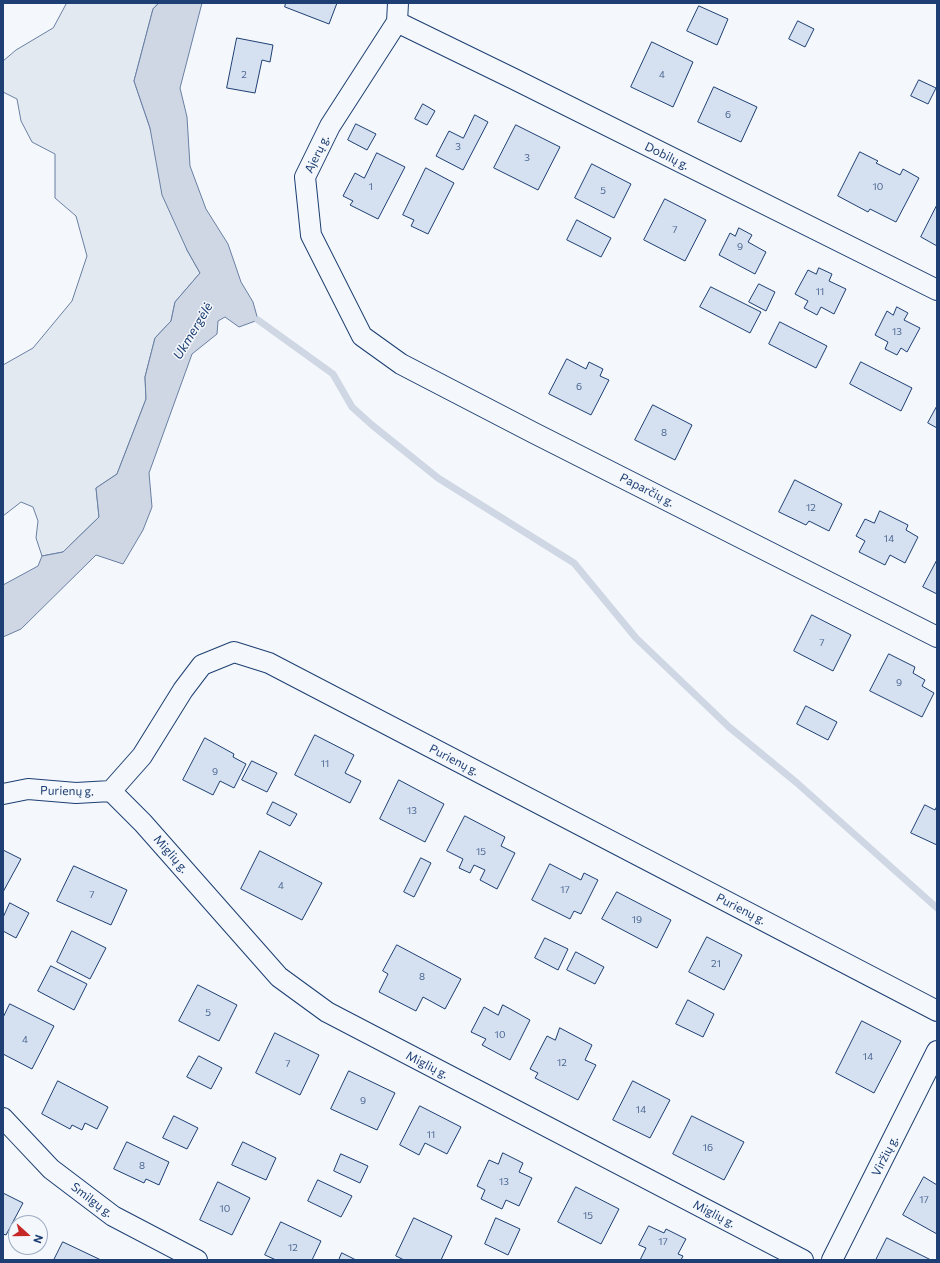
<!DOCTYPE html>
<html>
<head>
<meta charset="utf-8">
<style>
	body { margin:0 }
	#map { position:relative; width:940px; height:1263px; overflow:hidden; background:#f4f7fb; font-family:Commissioner,sans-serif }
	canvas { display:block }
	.frame { position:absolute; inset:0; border:4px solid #1d3f73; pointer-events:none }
	.north { position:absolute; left:8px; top:1215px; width:40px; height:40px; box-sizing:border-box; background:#f4f7fb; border:1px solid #9eadc5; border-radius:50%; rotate:111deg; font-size:11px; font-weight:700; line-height:16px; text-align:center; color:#1d3f73 }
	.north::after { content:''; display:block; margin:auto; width:14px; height:18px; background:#c62828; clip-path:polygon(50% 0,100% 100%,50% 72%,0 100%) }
</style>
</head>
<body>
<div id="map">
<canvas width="940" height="1263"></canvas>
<div class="frame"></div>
<div class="north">N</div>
</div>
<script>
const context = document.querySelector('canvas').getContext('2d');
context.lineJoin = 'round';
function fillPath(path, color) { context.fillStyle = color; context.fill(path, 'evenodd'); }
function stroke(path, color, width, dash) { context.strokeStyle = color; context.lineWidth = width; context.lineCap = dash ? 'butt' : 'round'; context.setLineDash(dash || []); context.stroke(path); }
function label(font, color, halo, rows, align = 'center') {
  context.font = font + ' Commissioner,sans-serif'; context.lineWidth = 3; context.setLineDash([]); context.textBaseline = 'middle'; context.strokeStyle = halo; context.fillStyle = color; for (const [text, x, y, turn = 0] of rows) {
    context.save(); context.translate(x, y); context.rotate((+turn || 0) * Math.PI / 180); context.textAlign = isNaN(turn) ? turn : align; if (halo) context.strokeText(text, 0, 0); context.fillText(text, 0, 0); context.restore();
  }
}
const green = new Path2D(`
	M67 3H159L153 9 134 81 150 128 187 250 200 273 175 302 171 321 155 338 145 377 146 399 117 474 96 488 99 517 63 552 42 556 36 538 38 521 33 507 21 502 3 516V365L33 348 72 301 87 256 76 216 55 198V154L32 142 21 121 17 99 3 92V61L16 50 53 28Z`);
const water = new Path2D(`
	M159 3H202L180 88 187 117 190 166 206 209 228 244 241 282 253 302 258 320 239 327 225 317 218 321 217 334 192 354 149 473 152 507 143 530 123 564 96 555 21 629 3 637V585L38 566 42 556 63 552 99 517 96 488 117 474 146 399 145 377 155 338 171 321 175 302 200 273 187 250 162 195 150 128 134 81 153 9Z`);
const stream = new Path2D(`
	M258 320 333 374 352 407 372 425 438 478 574 563 636 638 729 727 797 783 937 908`);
const building = new Path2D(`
	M286 3H337L329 24 285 7Z
	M699 6 728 19 717 45 687 31Z
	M798 21 814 29 805 47 789 39Z
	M237 38 273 45 270 62 262 60 255 93 227 88Z
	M652 42 693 62 673 107 631 87Z
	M919 80 936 88 928 104 911 96Z
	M714 87 757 107 741 142 698 122Z
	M423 104 435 111 427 125 415 119Z
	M475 115 488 122 463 170 436 156 449 131 463 138Z
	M356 124 376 134 367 150 348 140Z
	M516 125 560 147 538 190 494 168Z
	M860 152 878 161 876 163 900 175 903 169 919 178 896 222 870 209 868 212 838 196Z
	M377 153 405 167 378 219 350 205 353 201 343 196 355 173 364 178Z
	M592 164 631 184 614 218 575 198Z
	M426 168 454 183 428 234 411 226 414 220 403 215Z
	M665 199 706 220 685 261 644 240Z
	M937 205V246L921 237Z
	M577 220 611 238 601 257 567 240Z
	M739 228 752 235 748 242 766 252 755 274 719 255 730 233 735 236Z
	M819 268 832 274 829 281 846 289 834 314 821 307 817 315 804 308 808 301 795 294 808 270 816 274Z
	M759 284 775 292 766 311 749 302Z
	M711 287 761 312 750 333 700 307Z
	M897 307 908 313 904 320 920 328 907 352 901 348 897 355 885 349 888 342 875 335 887 311 893 315Z
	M780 322 827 346 816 368 769 344Z
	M567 359 586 369 589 362 603 369 600 376 609 380 591 415 549 394Z
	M861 362 912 388 901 411 850 384Z
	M653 405 692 425 675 460 635 440Z
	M937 406V428L928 423Z
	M795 480 842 504 829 531 809 521 806 525 779 512Z
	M880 511 908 525 906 530 918 537 905 563 890 555 885 565 859 552 865 541 856 536 865 519 874 523Z
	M937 560V594L923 587Z
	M812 615 851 635 833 671 794 651Z
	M889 654 915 667 913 673 925 680 922 686 934 693 922 717 870 691Z
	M806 706 837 722 828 740 797 724Z
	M315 735 354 755 345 773 361 781 350 803 295 775Z
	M205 738 234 754 233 757 246 764 234 788 220 781 213 795 183 780Z
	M252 761 277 773 267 792 242 780Z
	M399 780 444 804 425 842 380 819Z
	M273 802 297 814 290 826 267 814Z
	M925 805 935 810 937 806V845L911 833Z
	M465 816 505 837 501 846 515 853 497 889 480 880 485 870 474 865 470 873 459 868 463 859 447 851Z
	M3 850 21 859 3 892Z
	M260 851 322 883 302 920 241 889Z
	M421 858 431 863 414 897 404 892Z
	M550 864 581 880 584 873 598 880 581 914 574 911 570 919 532 900Z
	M74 866 127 890 111 925 57 901Z
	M617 892 671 920 657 948 602 919Z
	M10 903 29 913 16 938 3 931V918Z
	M72 931 106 948 90 979 57 962Z
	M707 937 742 955 724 990 689 972Z
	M545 938 568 949 558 970 535 958Z
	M397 945 461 979 445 1009 423 997 416 1011 379 992 388 974 383 971Z
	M576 952 604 967 595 984 567 970Z
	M51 966 87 984 74 1010 38 991Z
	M198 985 237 1005 219 1041 179 1021Z
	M688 1000 714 1014 703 1037 676 1024Z
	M10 1004 54 1026 32 1069 3 1054V1018Z
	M503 1005 530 1020 510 1060 482 1045 486 1039 471 1032 484 1007 498 1015Z
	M862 1021 901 1041 874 1093 836 1073Z
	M560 1028 592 1045 585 1060 596 1065 578 1100 535 1078 538 1073 530 1069 547 1036 555 1040Z
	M275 1033 319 1055 300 1095 256 1073Z
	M199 1056 222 1068 211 1089 187 1077Z
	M349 1071 395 1093 377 1130 331 1109Z
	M58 1081 108 1107 97 1129 85 1123 82 1130 72 1125 70 1129 42 1114Z
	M633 1081 670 1100 650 1138 613 1120Z
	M420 1106 461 1127 447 1154 425 1143 419 1155 400 1145Z
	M174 1116 198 1128 187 1149 163 1138Z
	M692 1116 744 1142 724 1180 673 1154Z
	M127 1142 169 1162 159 1185 146 1179 144 1183 114 1169Z
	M243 1142 276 1158 266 1180 232 1165Z
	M503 1153 523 1163 519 1172 532 1178 519 1206 506 1200 502 1209 481 1199 485 1190 477 1186 489 1160 498 1164Z
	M341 1154 368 1166 360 1183 334 1171Z
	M924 1177 937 1185V1234L903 1215Z
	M318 1180 352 1196 341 1217 308 1201Z
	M218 1182 250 1198 232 1235 200 1220Z
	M576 1187 619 1209 601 1244 558 1222Z
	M3 1193 23 1203 6 1235 3 1234Z
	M414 1218 452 1236 441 1260H404L396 1256Z
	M496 1218 520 1229 508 1255 485 1244Z
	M281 1222 321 1241 312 1260H276L265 1255Z
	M649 1226 664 1233 666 1229 686 1239 678 1254 683 1256 681 1260H640L646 1248 639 1245Z
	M887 1238 931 1260H876Z
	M63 1242 101 1260H54Z
	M342 1253 356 1260H339Z`);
const minor = new Path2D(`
	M398 3 397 22 330 126 305 177 311 235 362 336 401 364 534 433 937 637
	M397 22 514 79 937 290
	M111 791 143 823 279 977 327 1012 803 1260
	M3 794 28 789 76 793 111 791 142 756 183 690 202 665 234 652 269 663 937 1011
	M3 1118 51 1169 113 1216 197 1260
	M832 1260 937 1051`);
const numberNames = [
	["2",244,75],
	["4",662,75],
	["6",728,115],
	["3",458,147],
	["3",527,158],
	["1",371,187],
	["10",878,187],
	["5",603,191],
	["7",675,230],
	["9",740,247],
	["11",820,292],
	["13",897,332],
	["6",579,387],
	["8",664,433],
	["12",811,508],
	["14",889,539],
	["7",822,643],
	["9",899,683],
	["11",325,764],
	["9",215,772],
	["13",412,811],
	["15",481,852],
	["4",281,886],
	["17",565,890],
	["7",92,895],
	["19",637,920],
	["21",716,964],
	["8",422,977],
	["5",208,1013],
	["10",500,1035],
	["4",25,1040],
	["14",868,1057],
	["12",562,1063],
	["7",288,1064],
	["9",363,1101],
	["14",641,1110],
	["11",431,1135],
	["16",708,1148],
	["8",142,1166],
	["13",504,1182],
	["17",924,1200],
	["10",225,1209],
	["15",588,1216],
	["17",663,1242],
	["12",293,1248]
];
const streetNames = [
	["Ajerų g.",317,154,-64],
	["Dobilų g.",667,156,26],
	["Paparčių g.",647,490,27],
	["Purienų g.",454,760,27],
	["Purienų g.",67,791,1],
	["Miglių g.",171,854,49],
	["Purienų g.",741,909,27],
	["Miglių g.",427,1065,27],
	["Viržių g.",885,1156,-63],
	["Smilgų g.",92,1200,37],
	["Miglių g.",714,1214,27]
];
const waterNames = [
	["Ukmergėlė",193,331,-59]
];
fillPath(green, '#e3e9f0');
stroke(green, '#687fa3', 1);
fillPath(water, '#cfd7e4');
stroke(water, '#687fa3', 1);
stroke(stream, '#cfd7e4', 7);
fillPath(building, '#d5e0f0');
stroke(building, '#1d3f73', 1);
stroke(minor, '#1d3f73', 22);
stroke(minor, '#f4f7fb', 20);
label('10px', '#4b6792', null, numberNames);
label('12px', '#1d3f73', '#f4f7fb', streetNames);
label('italic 13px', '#1d3f73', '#f4f7fb', waterNames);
</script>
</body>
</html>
